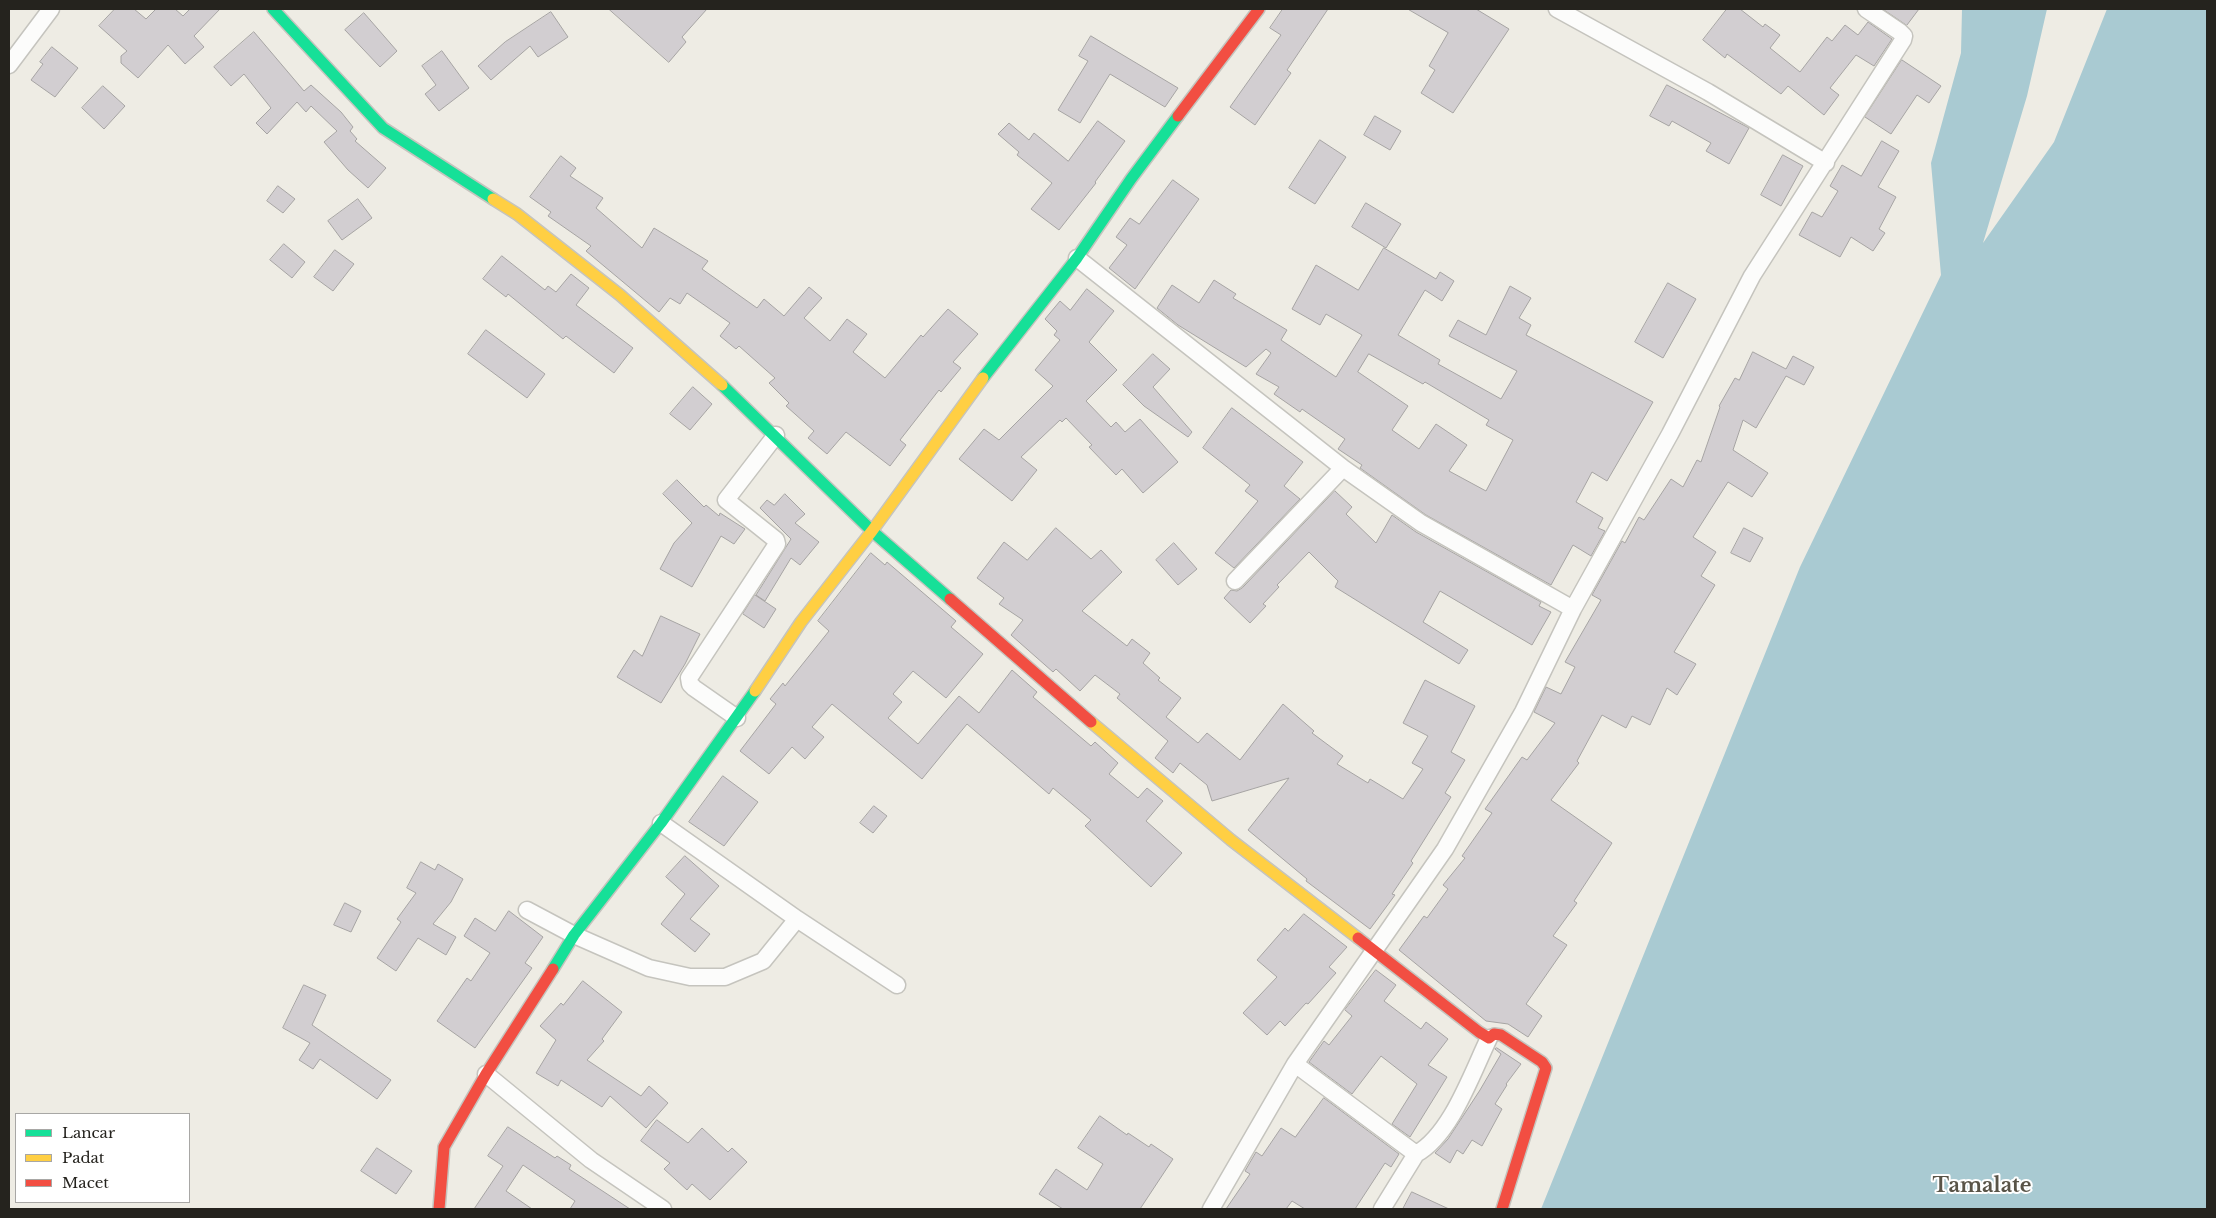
<!DOCTYPE html>
<html>
<head>
<meta charset="utf-8">
<style>
	body { margin:0 }
	#map { position:relative; width:2216px; height:1218px; overflow:hidden; background:#eeece4; font-family:"Libre Baskerville",serif }
	canvas { display:block }
	.frame { position:absolute; inset:0; border:10px solid #25231e; pointer-events:none }
	.legend { position:absolute; left:15px; top:1113px; width:175px; height:90px; box-sizing:border-box; background:#fff; border:1px solid #a8a7a5; margin:0; padding:6px 9px; list-style:none; font-size:15px; color:#25231e }
	.legend li { display:flex; align-items:center; gap:10px; height:25px }
	.legend b { width:25px; border:1px solid #a8a7a5 }
</style>
</head>
<body>
<div id="map">
<canvas width="2216" height="1218"></canvas>
<div class="frame"></div>
<ul class="legend">
<li><b style="height:6px;background:#16e098"></b>Lancar</li>
<li><b style="height:6px;background:#ffcf43"></b>Padat</li>
<li><b style="height:6px;background:#f24e42"></b>Macet</li>
</ul>
</div>
<script>
const context = document.querySelector('canvas').getContext('2d');
context.lineJoin = 'round';
function fillPath(path, color) { context.fillStyle = color; context.fill(path, 'evenodd'); }
function stroke(path, color, width, dash) { context.strokeStyle = color; context.lineWidth = width; context.lineCap = dash ? 'butt' : 'round'; context.setLineDash(dash || []); context.stroke(path); }
function label(font, color, halo, rows, align = 'center') {
  context.font = font + ' "Libre Baskerville",serif'; context.lineWidth = 4; context.setLineDash([]); context.textBaseline = 'middle'; context.strokeStyle = halo; context.fillStyle = color; for (const [text, x, y, turn = 0] of rows) {
    context.save(); context.translate(x, y); context.rotate((+turn || 0) * Math.PI / 180); context.textAlign = isNaN(turn) ? turn : align; if (halo) context.strokeText(text, 0, 0); context.fillText(text, 0, 0); context.restore();
  }
}
const water = new Path2D(`
	M1962 9H2047L2027 96 1983 243 2054 142 2107 9H2207V1209H1541L1800 567 1941 275 1931 163 1961 53Z`);
const building = new Path2D(`
	M115 9H134L146 19 156 9H175L183 16 190 9H220L194 36 204 47 185 64 168 45 138 78 121 63V56L127 51 99 26Z
	M609 9H707L682 37 686 42 669 62Z
	M1283 9H1328L1287 70 1291 73 1255 125 1230 107 1281 35 1270 28Z
	M1408 9H1476L1509 29 1453 113 1421 93 1435 70 1429 66 1448 33Z
	M1727 9H1740L1763 27 1765 24 1780 35 1770 48 1800 72 1827 37 1832 41 1845 25 1858 35 1868 22 1892 39 1874 66 1856 55 1830 88 1839 95 1824 115 1788 86 1781 94 1727 54 1725 58 1703 40Z
	M1883 9H1919L1907 25Z
	M551 12 568 37 538 57 530 46 491 80 478 66 505 42Z
	M364 13 397 51 380 67 345 30Z
	M254 32 304 91 311 85 341 112 353 127 350 131 357 139 355 141 386 168 368 188 348 170 324 142 337 131 311 106 306 112 297 102 267 134 256 123 271 108 244 74 231 86 214 67Z
	M1091 36 1178 88 1165 107 1110 74 1080 123 1058 110 1088 61 1079 56Z
	M52 47 78 68 55 97 31 80 43 64 40 62Z
	M442 51 469 88 439 111 425 94 436 85 422 66Z
	M1902 60 1941 86 1929 103 1917 95 1891 134 1865 117Z
	M1667 85 1749 128 1729 164 1706 151 1711 143 1672 121 1669 126 1650 116Z
	M103 86 125 106 104 129 82 108Z
	M1375 116 1401 131 1390 150 1364 135Z
	M1098 121 1125 141 1095 182 1096 183 1059 230 1031 209 1052 183 1017 155 1019 152 998 134 1009 123 1029 140 1034 133 1068 161Z
	M1320 140 1346 157 1315 204 1289 188Z
	M1882 141 1899 151 1878 187 1896 197 1879 229 1885 233 1873 251 1851 237 1840 257 1799 235 1812 212 1822 217 1838 191 1830 186 1842 165 1861 176Z
	M1783 155 1803 166 1781 206 1761 195Z
	M561 156 576 168 570 176 603 198 596 208 642 248 654 228 708 261 702 269 757 308 764 299 784 316 809 287 822 298 804 318 830 341 847 319 867 334 853 352 885 378 921 335 923 337 948 309 978 334 953 362 961 368 941 392 939 390 900 440 906 445 890 466 846 432 827 454 808 438 814 431 786 406 789 403 769 383 775 378 739 346 736 349 720 336 730 323 687 293 680 304 670 298 659 312 586 251 591 246 548 216 551 212 530 197Z
	M1173 180 1199 199 1135 289 1109 268 1127 245 1116 237 1130 218 1139 224Z
	M278 186 295 199 283 213 267 201Z
	M358 199 372 218 342 240 328 221Z
	M1366 203 1401 224 1386 248 1352 227Z
	M284 244 305 262 292 278 270 260Z
	M1384 248 1436 279 1440 272 1454 281 1442 301 1425 290 1398 335 1440 360 1438 364 1501 399 1517 371 1449 336 1458 320 1486 335 1510 286 1531 298 1519 318 1531 325 1526 335 1653 402 1607 481 1592 472 1576 502 1603 518 1598 528 1605 531 1591 556 1573 545 1551 585 1426 515 1360 468 1362 465 1338 449 1345 439 1302 409 1300 412 1274 394 1279 387 1256 374 1271 353 1266 349 1246 367 1178 325 1157 308 1172 285 1199 303 1214 280 1236 294 1233 298 1287 330 1281 340 1336 377 1362 335 1326 314 1320 325 1292 309 1316 265 1358 290ZM1369 354 1423 384 1425 382 1489 420 1486 425 1513 440 1486 491 1449 471 1467 445 1436 424 1419 449 1392 430 1408 406 1358 372Z
	M335 250 354 264 333 291 314 277Z
	M502 256 545 290 548 286 556 292 571 274 589 288 576 305 633 348 614 373 566 336 563 339 508 294 506 297 483 279Z
	M1668 283 1696 299 1663 358 1635 342Z
	M1087 289 1114 311 1089 342 1117 370 1086 401 1111 427 1116 422 1125 432 1140 419 1178 462 1143 493 1122 469 1116 475 1089 447 1092 445 1066 418 1062 422 1060 420 1021 457 1037 470 1012 501 959 459 984 429 999 440 1053 386 1035 370 1060 340 1054 335 1057 331 1045 319 1060 301 1070 310Z
	M486 330 545 374 527 398 468 354Z
	M1753 352 1786 369 1793 356 1814 367 1804 385 1786 376 1756 428 1743 420 1733 450 1768 473 1752 497 1728 482 1693 537 1716 552 1701 576 1715 585 1674 652 1696 664 1677 695 1667 688 1650 725 1632 716 1626 728 1602 715 1577 761 1579 763 1551 800 1612 843 1574 901 1577 903 1553 936 1567 945 1526 1004 1542 1016 1528 1037 1508 1024 1486 1021 1399 950 1424 916 1427 918 1448 889 1443 885 1465 858 1462 856 1492 813 1485 809 1522 757 1527 760 1555 723 1534 712 1546 687 1561 694 1575 667 1565 662 1601 600 1592 595 1622 541 1625 543 1639 517 1644 520 1671 479 1683 487 1697 460 1701 462 1720 407 1719 406 1735 378 1739 380Z
	M1153 354 1170 369 1153 387 1192 432 1188 437 1144 406 1123 385Z
	M693 387 712 404 690 430 670 414Z
	M1232 408 1303 462 1284 486 1300 499 1234 568 1215 553 1258 501 1245 491 1250 485 1203 448Z
	M677 480 704 507 706 505 719 516 720 513 745 529 734 544 721 536 692 587 660 569 674 543 692 523 663 494Z
	M1335 491 1352 507 1346 514 1376 543 1392 515 1416 532 1541 602 1539 606 1551 612 1532 645 1440 591 1423 622 1468 650 1459 664 1335 587 1338 581 1309 552 1277 585 1279 587 1263 604 1266 606 1250 623 1224 598 1231 590 1237 591 1242 588Z
	M785 494 805 514 795 523 819 542 800 565 791 558 765 601 756 595 791 539 760 508 767 500 774 505Z
	M1056 528 1091 559 1101 550 1122 572 1082 611 1127 646 1132 639 1150 653 1143 663 1160 678 1158 680 1181 698 1166 717 1198 743 1207 733 1240 760 1283 704 1314 731 1312 733 1343 756 1337 764 1368 783 1370 779 1403 799 1423 769 1412 763 1428 736 1403 723 1425 680 1475 706 1451 752 1465 760 1445 793 1451 797 1411 861 1413 863 1392 894 1395 895 1370 929 1306 881 1307 879 1248 830 1289 778 1212 801 1207 785 1180 763 1173 773 1155 758 1168 741 1117 698 1120 694 1095 675 1080 691 1056 669 1053 672 1011 635 1023 620 999 604 1004 598 977 578 1004 542 1027 560Z
	M1744 528 1763 538 1750 562 1731 553Z
	M1174 543 1197 569 1178 585 1156 560Z
	M871 553 885 565 887 562 956 621 951 627 983 654 946 698 913 671 893 694 902 702 888 718 918 744 959 696 979 713 1012 670 1037 692 1033 697 1091 746 1095 742 1118 763 1109 774 1138 798 1147 788 1163 801 1146 821 1182 853 1151 887 1085 826 1091 820 1053 788 1049 794 967 724 922 779 832 704 812 727 824 737 805 759 792 747 769 774 740 751 776 704 770 699 783 683 785 686 829 631 818 621Z
	M755 595 776 609 764 628 743 614Z
	M661 616 700 634 685 664 661 703 617 677 634 650 642 656Z
	M723 776 758 802 724 846 689 822Z
	M874 806 887 816 873 833 860 823Z
	M685 856 719 886 690 919 710 934 695 952 661 924 685 894 666 877Z
	M421 862 435 870 438 864 463 879 451 902 433 924 456 937 446 955 418 938 396 971 377 958 401 922 397 919 416 893 407 888Z
	M345 903 361 911 351 932 334 925Z
	M509 911 543 937 525 963 532 968 475 1048 437 1021 467 978 471 981 490 953 464 936 475 918 495 931Z
	M1304 914 1347 947 1329 967 1336 973 1308 1004 1306 1003 1285 1026 1280 1021 1267 1035 1243 1013 1277 977 1257 960 1285 928 1288 931Z
	M1376 970 1396 985 1384 1001 1421 1029 1426 1022 1448 1039 1428 1065 1447 1077 1410 1137 1392 1124 1417 1084 1381 1056 1352 1094 1309 1062 1324 1041 1329 1045 1352 1016 1345 1010Z
	M583 981 622 1012 602 1039 604 1041 587 1060 641 1096 649 1086 668 1103 646 1128 610 1096 602 1107 561 1080 558 1086 536 1073 556 1040 540 1026 561 1003 563 1005Z
	M304 985 326 995 312 1025 391 1080 377 1099 320 1059 313 1069 299 1060 310 1043 283 1028Z
	M1497 1048 1521 1064 1506 1084 1507 1085 1495 1104 1502 1109 1482 1146 1472 1140 1463 1154 1457 1150 1450 1163 1435 1153 1448 1139 1480 1090 1501 1054 1495 1049Z
	M1324 1098 1399 1154 1391 1167 1385 1163 1355 1209H1305L1292 1201 1286 1209H1226L1250 1174 1245 1171 1256 1152 1262 1156 1281 1128 1295 1137Z
	M1100 1116 1127 1135 1128 1133 1149 1147 1151 1144 1173 1159 1140 1209H1063L1039 1194 1056 1169 1087 1190 1103 1164 1078 1148Z
	M657 1120 688 1143 702 1128 728 1152 732 1148 747 1162 710 1200 692 1184 687 1190 664 1169 670 1163 641 1141Z
	M508 1127 555 1158 557 1156 571 1165 569 1169 630 1209H570L575 1201 523 1165 506 1191 532 1209H474L503 1166 488 1156Z
	M377 1148 412 1171 396 1194 361 1171Z
	M1412 1192 1449 1209H1403Z`);
const street = new Path2D(`
	M1557 9 1708 92 1826 163
	M9 65 51 9
	M1077 258 1343 468 1421 523 1573 609
	M1235 581 1343 468
	M737 718 694 688 690 684 689 678 777 544 776 540 726 500 776 435
	M661 823 797 919
	M527 910 574 935 649 968 690 977H725L763 961 797 919 897 985
	M1295 1064 1416 1154
	M486 1074 591 1160 663 1209
	M1211 1209 1295 1064 1445 849 1523 712 1573 609 1670 434 1752 276 1903 40 1904 36 1900 32 1866 9
	M1382 1209 1416 1154C1451 1135 1472 1073 1489 1038`);
const fast = new Path2D(`
	M273 9 383 128 493 199
	M983 378 1077 258 1131 179 1178 116
	M722 385 872 531 950 599
	M553 969 574 935 661 823 755 691`);
const slow = new Path2D(`
	M493 199 517 214 620 295 722 385
	M755 691 801 622 872 531 983 378
	M1091 722 1231 840 1358 938`);
const jam = new Path2D(`
	M1178 116 1259 9
	M950 599 1091 722
	M1358 938 1479 1032 1489 1038 1494 1034 1501 1035 1542 1062 1546 1068 1502 1209
	M439 1209 444 1147 486 1074 553 969`);
const quarterNames = [
	["Tamalate",1982,1186]
];
fillPath(water, '#a9cad2');
fillPath(building, '#d2ced1');
stroke(building, '#a6a4a3', 1);
stroke(street, '#c5c4be', 19);
stroke(fast, '#c5c4be', 14);
stroke(slow, '#c5c4be', 14);
stroke(jam, '#c5c4be', 14);
stroke(street, '#fcfcfb', 16);
stroke(fast, '#16e098', 11);
stroke(slow, '#ffcf43', 11);
stroke(jam, '#f24e42', 11);
label('bold 20px', '#595448', '#fff', quarterNames);
</script>
</body>
</html>
